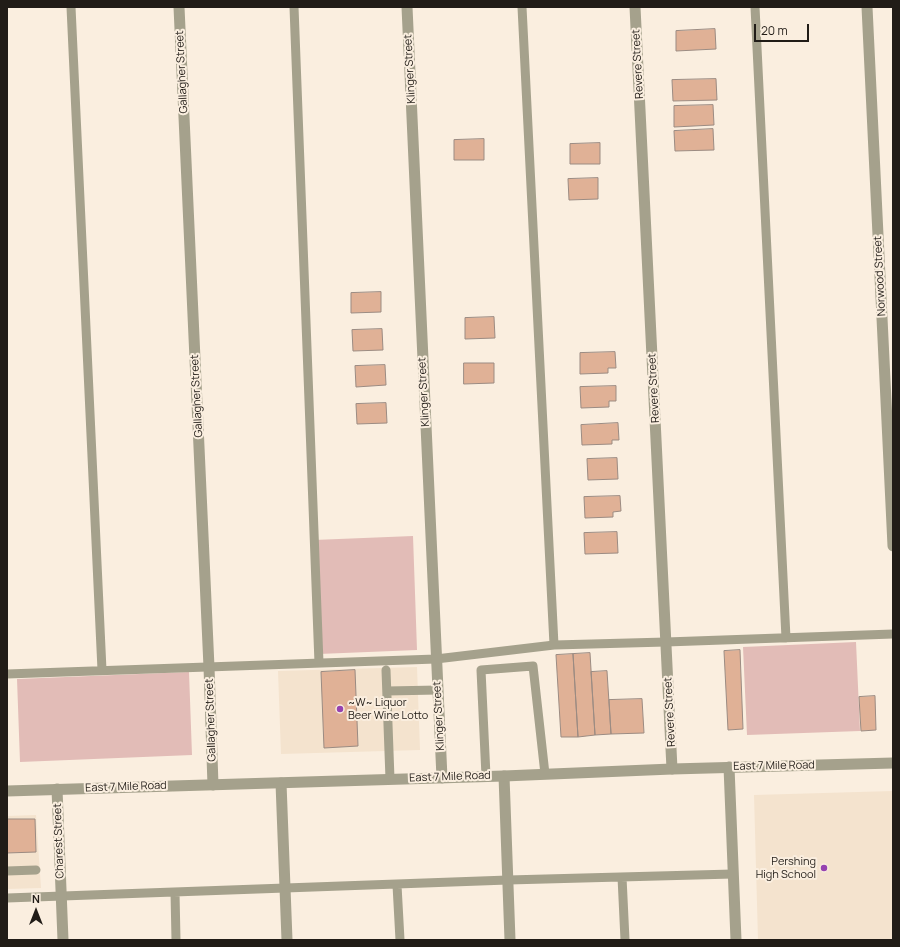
<!DOCTYPE html>
<html>
<head>
<meta charset="utf-8">
<style>
	body { margin:0 }
	#map { position:relative; width:900px; height:947px; overflow:hidden; background:#faeedf; font-family:Manrope,sans-serif }
	canvas { display:block }
	.frame { position:absolute; inset:0; border:8px solid #211c17; pointer-events:none }
	.north { position:absolute; left:16px; top:891px; width:40px; height:40px; -webkit-text-stroke:3px #faeedf; paint-order:stroke; rotate:0deg; font-size:11px; font-weight:700; line-height:16px; text-align:center; color:#211c17 }
	.north::after { content:''; display:block; margin:auto; width:14px; height:18px; background:#211c17; clip-path:polygon(50% 0,100% 100%,50% 72%,0 100%) }
	.scale { position:absolute; left:754px; top:24px; width:55px; height:18px; box-sizing:border-box; border:2px solid #211c17; border-top:0; padding-left:5px; font-size:12px; line-height:14px; white-space:nowrap; color:#211c17; -webkit-text-stroke:3px #faeedf; paint-order:stroke }
</style>
</head>
<body>
<div id="map">
<canvas width="900" height="947"></canvas>
<div class="frame"></div>
<div class="north">N</div>
<div class="scale">20 m</div>
</div>
<script>
const context = document.querySelector('canvas').getContext('2d');
context.lineJoin = 'round';
function fillPath(path, color) { context.fillStyle = color; context.fill(path, 'evenodd'); }
function stroke(path, color, width, dash) { context.strokeStyle = color; context.lineWidth = width; context.lineCap = dash ? 'butt' : 'round'; context.setLineDash(dash || []); context.stroke(path); }
function label(font, color, halo, rows, align = 'center') {
  context.font = font + ' Manrope,sans-serif'; context.lineWidth = 4; context.setLineDash([]); context.textBaseline = 'middle'; context.strokeStyle = halo; context.fillStyle = color; for (const [text, x, y, turn = 0] of rows) {
    context.save(); context.translate(x, y); context.rotate((+turn || 0) * Math.PI / 180); context.textAlign = isNaN(turn) ? turn : align; if (halo) context.strokeText(text, 0, 0); context.fillText(text, 0, 0); context.restore();
  }
}
const built = new Path2D(`
	M417 667 420 750 281 754 278 671Z
	M893 791V940H758L754 795Z
	M36 815 41 888 7 889V816Z`);
const green = new Path2D(`
	M413 536 417 650 319 654 314 540Z
	M856 642 860 731 747 735 743 647Z
	M189 672 192 755 20 762 17 679Z`);
const building = new Path2D(`
	M715 29 716 49 676 51V31Z
	M716 79 717 100 673 101 672 80Z
	M713 105 714 125 674 127V106Z
	M713 129 714 150 675 151 674 131Z
	M484 139V160H454V140Z
	M600 143V164H570V144Z
	M598 178V199L569 200 568 179Z
	M381 292V312L351 313V293Z
	M494 317 495 338 465 339V318Z
	M382 329 383 350 353 351 352 330Z
	M615 352 616 368H608V373L580 374V353Z
	M464 363H494V383L464 384Z
	M385 365 386 385 356 387 355 366Z
	M616 386V401H609V407L581 408 580 387Z
	M386 403 387 423 357 424 356 404Z
	M618 423 619 440H612V444L582 445 581 425Z
	M617 458 618 479 588 480 587 459Z
	M620 496 621 511 613 512V517L585 518 584 497Z
	M617 532 618 553 585 554 584 533Z
	M740 650 743 729 728 730 724 651Z
	M590 653 595 735 578 737 573 654Z
	M573 654 578 737H561L556 655Z
	M355 670 358 746 324 748 321 672Z
	M607 671 611 734 595 735 591 672Z
	M875 696 876 730 861 731 859 697Z
	M642 699 644 733 611 734 609 700Z
	M7 819H35L36 852 7 853Z`);
const service = new Path2D(`
	M71 7 102 670
	M294 7 319 663
	M522 7 554 645
	M755 7 786 638
	M386 670 390 779
	M7 674 436 659 554 645 666 642 893 634
	M387 691 438 690
	M486 776 481 670 533 666 545 774
	M7 871 36 870
	M622 877 625 940
	M397 885 400 940
	M175 892 176 940
	M7 898 508 880 733 874`);
const minor = new Path2D(`
	M179 7 209 667 213 785
	M407 7 442 778
	M635 7 672 769
	M867 7 893 546
	M729 767 736 940
	M504 776 510 940
	M281 783 287 940
	M57 789 63 940`);
const tertiary = new Path2D(`
	M7 791 504 776 672 769 893 763`);
const markers = [
	[340,709,4,"#9642b0"],
	[824,868,4,"#9642b0"]
];
const streetNames = [
	["Revere Street",638,64,-93],
	["Klinger Street",410,69,-93],
	["Gallagher Street",182,72,-93],
	["Norwood Street",880,276,-93],
	["Revere Street",654,388,-93],
	["Klinger Street",424,392,-93],
	["Gallagher Street",197,396,-93],
	["Revere Street",670,712,-93],
	["Klinger Street",439,716,-93],
	["Gallagher Street",211,720,-92],
	["East 7 Mile Road",774,766,-1],
	["East 7 Mile Road",450,777,-2],
	["East 7 Mile Road",126,787,-2],
	["Charest Street",59,841,-92]
];
const poiNames = [
	["~W~ Liquor",348,703],
	["Beer Wine Lotto",348,716],
	["Pershing",816,862,"right"],
	["High School",816,875,"right"]
];
fillPath(built, '#f4e3ce');
fillPath(green, '#e2bcb7');
fillPath(building, '#e0b196');
stroke(building, '#9b8b82', 1);
stroke(service, '#a5a18c', 9);
stroke(minor, '#a5a18c', 11);
stroke(tertiary, '#a5a18c', 11);
for (const [x, y, r, color] of markers) { const dot = new Path2D(); dot.arc(x, y, r, 0, 2 * Math.PI); context.fillStyle = color; context.fill(dot); stroke(dot, '#faeedf', 1.5); }
label('11px', '#211c17', '#faeedf', streetNames);
label('11px', '#211c17', '#faeedf', poiNames, 'left');
</script>
</body>
</html>
